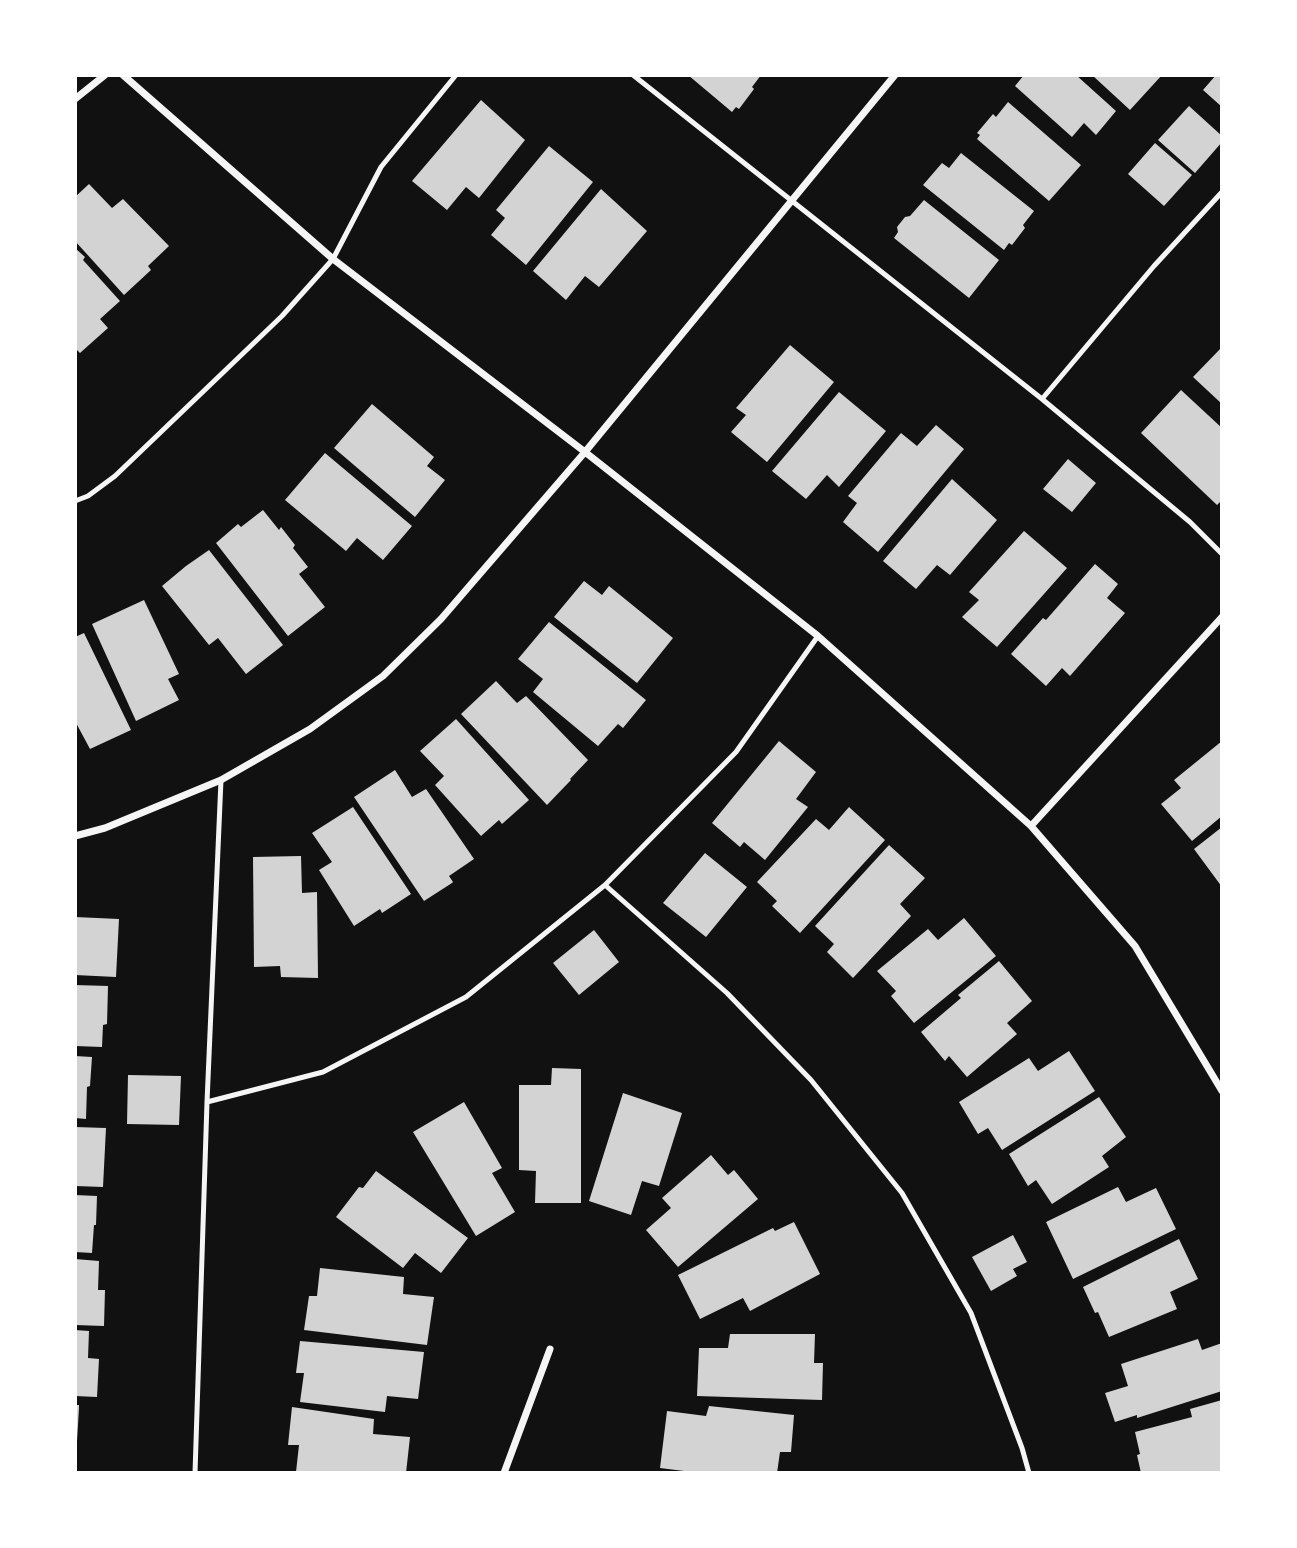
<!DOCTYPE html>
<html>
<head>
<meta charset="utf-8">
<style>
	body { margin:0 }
	#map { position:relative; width:1297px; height:1548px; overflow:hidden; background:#111; font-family:"Source Sans 3",sans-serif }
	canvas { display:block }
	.frame { position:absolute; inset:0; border:77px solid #fff; pointer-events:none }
</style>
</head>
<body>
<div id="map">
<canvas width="1297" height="1548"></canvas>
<div class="frame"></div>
</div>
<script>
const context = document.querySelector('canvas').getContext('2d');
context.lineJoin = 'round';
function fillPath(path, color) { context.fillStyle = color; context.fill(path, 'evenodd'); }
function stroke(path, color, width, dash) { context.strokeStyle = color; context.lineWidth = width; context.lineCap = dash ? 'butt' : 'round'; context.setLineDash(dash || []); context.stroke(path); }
const building = new Path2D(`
	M688 75H761L752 87 754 89 739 109 736 107 732 112Z
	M1024 75H1076L1116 111 1096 135 1084 123 1072 137 1015 86Z
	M1092 75H1162L1130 110Z
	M1216 75H1222V107L1203 90Z
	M481 100 525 140 479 198 466 187 447 210 412 181Z
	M1008 102 1081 165 1049 201 977 139 980 135 977 133 993 114 996 117Z
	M1189 106 1222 136V142L1195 173 1158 140Z
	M1155 143 1192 175 1164 206 1128 174Z
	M549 146 593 182 526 265 491 235 505 218 496 210Z
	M961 153 1034 211 1023 225 1025 228 1012 245 1009 243 1004 250 923 185 942 163 949 168Z
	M89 184 112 208 123 199 169 246 148 266 151 270 124 295 75 241V197Z
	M601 189 647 231 599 287 585 276 566 300 533 271Z
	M924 200 999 260 969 298 894 238 898 232 897 227 905 217 910 216Z
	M75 248 85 257 83 260 120 301 100 319 108 328 80 353 75 348Z
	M790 345 834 382 767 462 731 432 746 415 736 408Z
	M1222 347V404L1193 377Z
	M1181 390 1222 428V500L1217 505 1141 433Z
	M839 392 886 431 839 487 827 475 806 499 772 471Z
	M372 404 434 457 427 466 445 480 415 517 334 448Z
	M936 425 964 449 878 552 843 522 857 503 848 496 901 433 917 446Z
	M325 453 412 526 383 560 357 538 346 551 285 500Z
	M1068 459 1096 483 1072 512 1043 489Z
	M952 479 997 520 950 575 937 565 916 589 883 561Z
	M263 510 279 530 281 527 295 545 293 548 308 567 299 574 325 607 288 636 216 543 238 524 241 527Z
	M1024 531 1067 568 997 647 962 617 979 600 969 592Z
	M209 550 283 645 246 674 218 638 209 645 162 586 186 566Z
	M1095 564 1118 584 1107 598 1125 613 1070 676 1062 668 1046 686 1011 654 1043 618 1046 620Z
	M584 581 602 595 609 586 673 638 637 683 554 617Z
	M144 600 179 674 168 679 179 700 136 721 92 624Z
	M549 622 646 700 623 728 618 724 598 746 533 692 543 679 518 659Z
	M84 633 131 730 90 749 75 721V637Z
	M496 681 517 703 526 696 588 760 570 779 571 780 547 805 461 714Z
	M456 719 529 800 502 824 499 820 481 836 435 785 444 776 420 751Z
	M779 741 816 772 796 799 808 807 765 860 744 842 740 847 712 823Z
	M1222 741V816L1192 841 1161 804 1181 788 1174 780Z
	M395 770 412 797 426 789 474 859 449 876 453 882 452 883 424 901 354 797Z
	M353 807 411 894 382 913 380 909 354 926 319 870 332 862 312 833Z
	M849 807 885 840 800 933 772 906 777 901 757 882 816 819 829 830Z
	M1222 827V887L1194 849Z
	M889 845 925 878 900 904 911 916 853 978 827 952 834 944 815 926Z
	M705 853 747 887 706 937 663 903Z
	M301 856 302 893 317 892 318 978 281 977 280 966 254 967 253 857Z
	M75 917 119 919 116 977 75 975Z
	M964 918 996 956 914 1023 891 996 896 991 877 971 928 929 938 940Z
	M594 930 619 962 579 995 553 963Z
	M999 961 1032 1001 1007 1023 1017 1034 967 1077 949 1056 945 1061 921 1032 961 998 958 995Z
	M75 985 108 986 107 1024 103 1025 102 1047 75 1046Z
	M1069 1051 1095 1091 1002 1150 988 1128 978 1134 959 1102 1029 1058 1038 1071Z
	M75 1056 92 1057 90 1086 87 1087 86 1119 75 1118Z
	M552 1068 581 1069V1203H535L536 1171 519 1170V1085H551Z
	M128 1075 181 1076 179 1125 127 1124Z
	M623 1093 682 1113 659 1186 642 1181 631 1215 589 1201Z
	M1099 1097 1126 1137 1102 1156 1109 1167 1052 1204 1036 1180 1028 1186 1009 1154Z
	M464 1102 502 1168 492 1173 515 1212 476 1236 413 1132Z
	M75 1127 106 1128 103 1187 75 1186Z
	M711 1155 728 1175 734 1170 758 1199 678 1267 646 1230 671 1208 662 1198Z
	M376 1171 468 1238 441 1273 415 1253 403 1268 336 1217 359 1187 363 1188Z
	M1118 1187 1126 1202 1156 1188 1176 1229 1073 1279 1046 1222Z
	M75 1195 97 1196 96 1225H94L92 1253 75 1252Z
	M794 1222 820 1274 750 1311 743 1298 700 1319 678 1275 773 1228 775 1231Z
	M1013 1235 1027 1262 1013 1269 1017 1276 991 1291 972 1257Z
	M1179 1239 1198 1279 1170 1292 1177 1309 1109 1337 1098 1312 1095 1313 1083 1287Z
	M75 1259 99 1261 98 1290H105L104 1326 75 1325Z
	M320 1268 404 1277 403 1294 434 1297 427 1345 304 1330 309 1296H317Z
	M75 1330 89 1331 88 1358 99 1359 97 1397 75 1396Z
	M730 1334H815L814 1363H823L822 1400 697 1396 699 1348H728Z
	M1198 1339 1202 1350 1222 1343V1391L1137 1418V1415L1115 1422 1105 1393 1128 1386 1121 1364Z
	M300 1341 424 1352 418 1399 387 1396 385 1412 300 1402 304 1373H296Z
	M1222 1400V1472L1141 1473 1137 1455 1140 1454 1135 1432 1192 1417 1190 1409Z
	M75 1405H79V1408L77 1441H75Z
	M709 1406 794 1415 791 1452H780L777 1473H700L660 1468 667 1411 706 1416Z
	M292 1407 374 1419 373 1434 410 1437 406 1473 296 1472 299 1445H288Z`);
const service = new Path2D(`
	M633 75 1042 399 1190 522 1222 554
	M1042 399 1154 266 1222 192
	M75 501 88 496 115 476 282 316 333 259 381 167 456 75
	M605 885 727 993 811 1080 902 1193 971 1313 1022 1448 1029 1473
	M207 1102 323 1072 466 997 605 885 736 752 818 636
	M195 1473 207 1102 221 780`);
const minor = new Path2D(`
	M123 75 333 259 585 452 818 636 1031 826 1135 946 1222 1091
	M75 99 105 75
	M1031 826 1222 617
	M75 836 105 828 221 780 310 729 383 676 441 619 585 452 895 75
	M504 1473 550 1349`);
fillPath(building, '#d3d3d3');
stroke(service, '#f5f5f5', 5);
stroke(minor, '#f5f5f5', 7);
</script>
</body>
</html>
